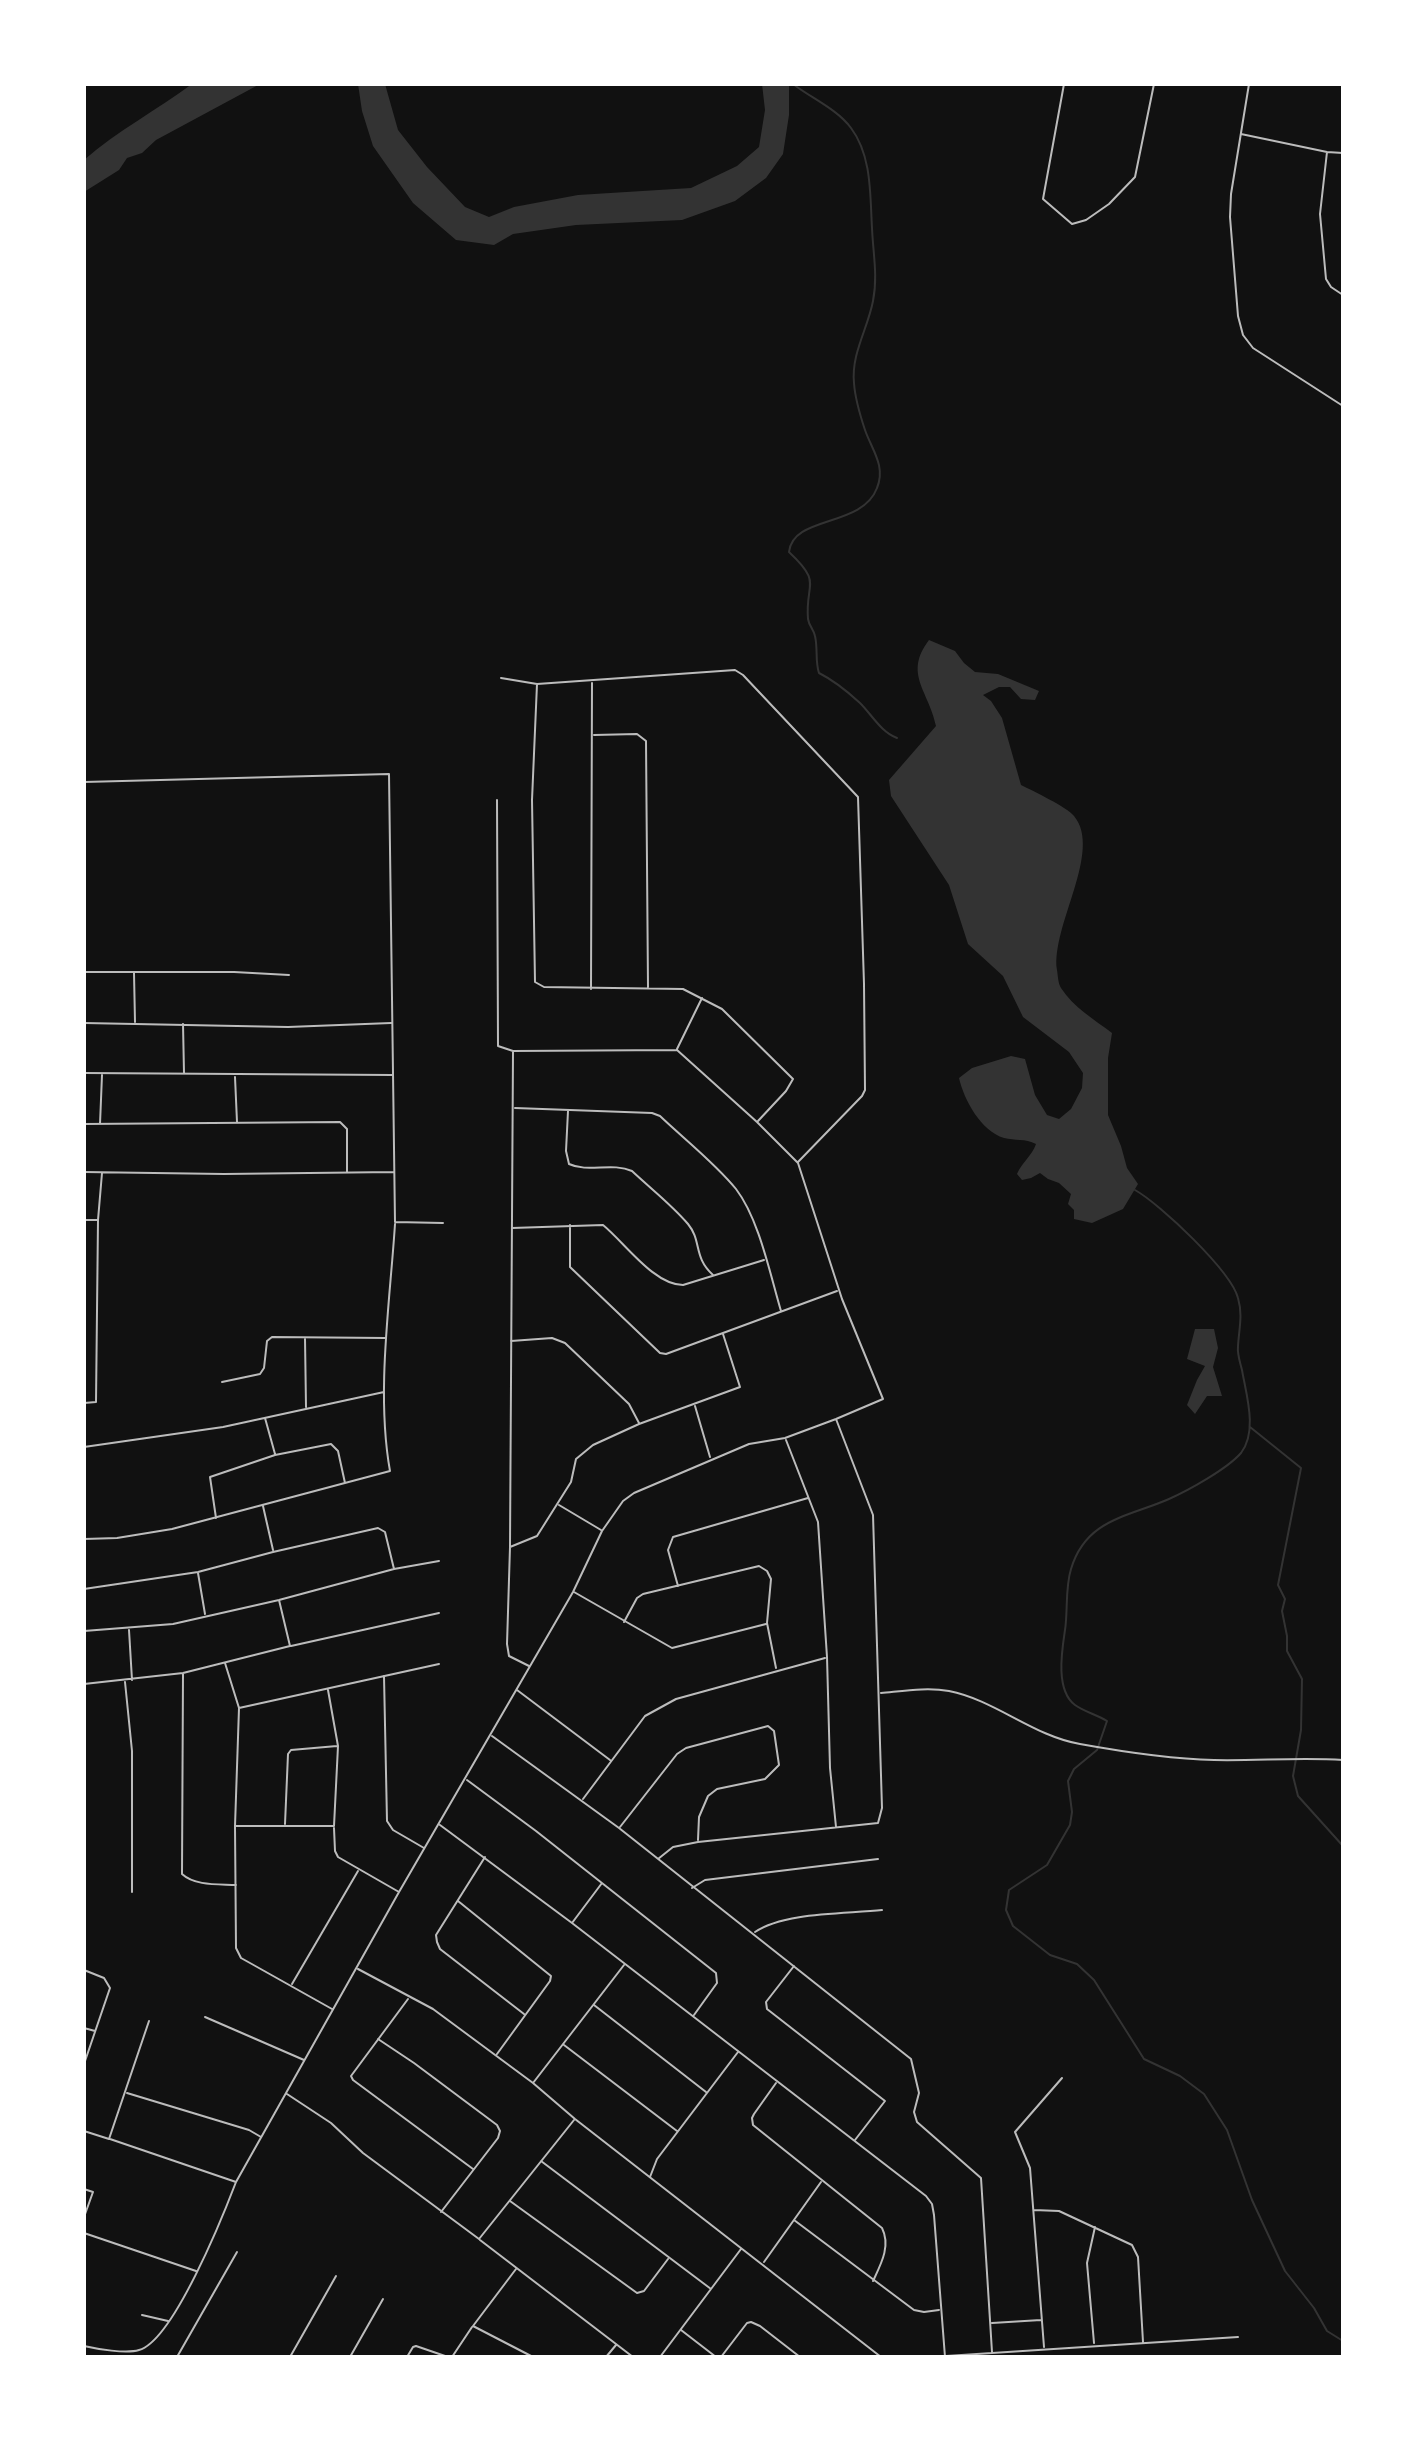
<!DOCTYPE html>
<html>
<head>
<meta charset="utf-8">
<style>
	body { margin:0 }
	#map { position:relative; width:1427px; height:2441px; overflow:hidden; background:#111; font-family:"Golos Text",sans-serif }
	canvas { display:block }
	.frame { position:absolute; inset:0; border:86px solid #fff; pointer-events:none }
</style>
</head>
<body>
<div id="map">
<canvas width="1427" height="2441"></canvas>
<div class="frame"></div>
</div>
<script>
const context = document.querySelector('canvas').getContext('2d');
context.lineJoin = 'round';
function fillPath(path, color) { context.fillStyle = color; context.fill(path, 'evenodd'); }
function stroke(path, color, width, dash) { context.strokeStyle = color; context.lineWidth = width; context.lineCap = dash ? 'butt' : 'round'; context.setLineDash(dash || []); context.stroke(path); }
const water = new Path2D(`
	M192 84H260L156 140 142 153 127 158 119 170 84 192V160C117 131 157 110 192 84Z
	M358 84H385L398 130 427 167 465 207 489 217 514 207 578 195 691 188 737 166 759 147 765 110 762 84H789V115L783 154 766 178 735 201 682 220 576 225 513 234 494 245 456 240 413 203 373 146 362 111Z
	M929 640 955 651 964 663 975 672 998 674 1039 691 1035 700 1021 699 1010 687H999L983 695 991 701 1002 718 1021 785C1033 791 1067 807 1074 816 1103 851 1051 926 1057 970 1058 976 1058 983 1061 988 1073 1007 1095 1020 1112 1033L1108 1058V1115L1121 1146 1127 1168 1138 1184 1123 1209 1092 1223 1074 1219V1210L1068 1204 1071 1194 1059 1183 1048 1179 1040 1173 1031 1178 1022 1180 1017 1174C1022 1162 1032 1156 1036 1144 1025 1138 1015 1141 1004 1138 981 1131 964 1100 959 1078L972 1068 1011 1056 1025 1059 1035 1095 1047 1115 1059 1119 1071 1109 1082 1088 1083 1073 1069 1052 1023 1017 1003 976 968 944 949 885 891 796 889 780 936 726C929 691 903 674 929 640Z
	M1195 1329H1214L1218 1348 1213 1367 1222 1396H1207L1195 1414 1187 1405 1197 1380 1205 1366 1187 1359Z`);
const stream = new Path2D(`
	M793 84C811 98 837 109 851 128 872 156 870 195 872 228 873 253 878 276 873 301 868 328 851 354 854 383 855 398 860 415 865 430 872 450 886 466 877 488 862 528 793 515 789 552 823 584 805 582 808 619 809 626 814 630 815 636 818 649 815 661 819 673 835 681 847 691 860 703 872 715 881 732 897 738
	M1135 1190C1160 1204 1231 1271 1238 1298 1243 1315 1239 1329 1238 1346 1237 1354 1240 1362 1242 1370 1246 1394 1258 1431 1241 1453 1227 1469 1189 1490 1169 1499 1128 1517 1086 1519 1071 1569 1065 1588 1068 1611 1065 1630 1062 1650 1055 1690 1075 1705 1083 1711 1097 1715 1107 1721L1097 1750 1074 1769 1068 1781 1072 1812 1070 1825 1047 1865 1009 1890 1006 1910 1013 1926 1050 1955 1077 1964 1094 1980 1144 2059 1180 2076 1204 2094 1227 2130 1252 2200 1285 2271 1314 2308 1327 2331 1343 2341
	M1250 1427 1301 1468 1278 1585 1285 1599 1282 1611 1287 1636V1651L1302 1679 1301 1730 1293 1776 1298 1796 1343 1846`);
const minor = new Path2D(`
	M1064 84 1043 199 1072 224 1086 220 1109 204 1135 177 1154 84
	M1249 84 1231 194 1230 217 1238 316 1243 335 1253 348 1343 406
	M1241 134 1327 152 1343 153
	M1327 152 1320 214 1326 279 1331 287 1343 295
	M501 678 537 684 532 800 535 982 544 987 683 989 722 1009 793 1079 786 1091 758 1121
	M537 684 735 670 743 675 858 797 864 984 865 1090 862 1096 798 1162
	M594 735 637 734 646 741 648 987
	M84 782 389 774 395 1222 443 1223
	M84 972H234L289 975
	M134 973 135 1022
	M591 989 592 683
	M84 1023 288 1027 391 1023
	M183 1024 184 1073
	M677 1049 702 998
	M513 1052 510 1547 507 1644 509 1656 529 1666
	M84 1073 392 1075
	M235 1077 237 1122
	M515 1108 652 1113 660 1116C683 1138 716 1164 736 1189 759 1219 770 1274 781 1311
	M568 1111 566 1151 569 1164C588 1173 612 1162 632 1171 650 1188 672 1205 688 1224 702 1241 693 1257 713 1275
	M84 1124 340 1122 347 1129V1171
	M100 1124 102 1075
	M84 1172 224 1174 394 1172
	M84 1220H97
	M570 1225V1267L660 1353 666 1354 837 1291
	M512 1228 603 1225C625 1243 654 1285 683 1285L764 1260
	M305 1338 306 1407
	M511 1341 552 1338 565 1343 629 1404 639 1423
	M222 1382 260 1374 264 1368 267 1341 272 1337 385 1338
	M84 1403 96 1402 98 1220 102 1173
	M695 1406 710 1457
	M265 1418 275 1454
	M786 1440 818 1522 827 1657 830 1768 836 1827
	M84 1447 223 1427 384 1392
	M559 1505 601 1530
	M263 1506 273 1550
	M216 1518 210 1477 275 1455 331 1444 338 1451 345 1483
	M84 1539 117 1538 172 1529 390 1471C376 1393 390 1302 395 1224
	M510 1547 537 1536 571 1482 576 1459 593 1445 639 1424 740 1387 723 1334
	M198 1573 205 1614
	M678 1586 668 1550 673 1537 808 1498
	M84 1589 198 1572 273 1552 378 1528 385 1532 394 1569
	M574 1592 672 1648 766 1624
	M624 1622 637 1598 643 1594 759 1566 767 1571 771 1579 767 1623 776 1668
	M129 1630 132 1680
	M84 1631 173 1624 279 1600 394 1569 439 1561
	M291 1646 439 1613
	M225 1663 239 1708 235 1826 236 1948 241 1958 250 1963 332 2009
	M183 1673 182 1874C195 1886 218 1884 236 1885
	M384 1676 387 1821 393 1830 424 1848
	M125 1682 132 1751V1892
	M84 1684 183 1673 290 1646 279 1600
	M517 1690 610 1760
	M881 1693C903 1691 927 1687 949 1691 995 1700 1033 1736 1080 1744 1124 1752 1169 1759 1214 1760 1257 1761 1300 1757 1343 1760
	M239 1708 439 1664
	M492 1736 619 1828 911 2059 919 2093 914 2112 917 2122 981 2178 992 2352
	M467 1780 536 1831 716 1973 717 1983 694 2015
	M583 1799 645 1716 676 1699 825 1658
	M84 1802 85 1819
	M285 1824 288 1754 291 1750 337 1746
	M440 1825 572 1923 926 2196 932 2204 934 2215 945 2357
	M236 1826H334L338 1746 328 1690
	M620 1827 677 1754 686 1748 768 1726 774 1731 779 1765 765 1779 717 1789 708 1796 699 1817 698 1840
	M334 1828 335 1851 338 1857 399 1892
	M485 1857 436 1935 437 1942 440 1949 524 2014
	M658 1859 673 1847 698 1842 878 1823 882 1808 873 1515 836 1419
	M692 1888 705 1880 878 1859
	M458 1901 551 1976 550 1981 497 2054
	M572 1923 602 1883
	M755 1932C784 1912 846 1914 882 1910
	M794 1966 766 2002 767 2009 885 2101 855 2140
	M358 1969 433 2009 533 2083 575 2119 881 2357
	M84 1970 104 1978 110 1988 84 2064
	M292 1984 358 1871
	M408 1999 351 2076 353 2080 473 2169
	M594 2005 706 2092
	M205 2017 304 2060
	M84 2028 95 2031
	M378 2039 414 2063 497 2125 500 2131 498 2138 441 2212
	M564 2045 677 2131
	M533 2083 624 1965
	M776 2083 754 2114 752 2118 753 2125 882 2228C891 2246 881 2264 873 2281
	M127 2093 249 2130 261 2137
	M287 2094 331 2123 363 2153 479 2239 574 2120
	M84 2131 109 2139 149 2021
	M110 2139 236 2182
	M541 2161 711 2289
	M650 2177 657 2159 738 2052
	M84 2189 93 2192 84 2217
	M510 2201 637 2293 644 2291 668 2259
	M1034 2210 1059 2211 1132 2245 1138 2257 1143 2342
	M794 2220 914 2310 924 2312 939 2310
	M84 2233 196 2271
	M480 2240 633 2357
	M764 2262 821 2182
	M516 2269 473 2326 533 2357
	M142 2315 168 2321
	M992 2323 1041 2320
	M681 2330 716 2357
	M1094 2343 1087 2263 1095 2227
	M84 2346C97 2349 126 2354 139 2350 173 2341 223 2216 236 2182L399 1892 573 1592 602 1531 623 1501 634 1493 749 1444 785 1438 836 1419 883 1399 842 1299 798 1163 757 1122 677 1050 513 1051 498 1046 497 800
	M1044 2347 1030 2168 1015 2132 1062 2078
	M946 2356 1238 2337
	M177 2357 237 2252
	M290 2357 336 2276
	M350 2357 383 2299
	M407 2357 413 2347 416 2346 448 2357
	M452 2357 472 2327
	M606 2357 616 2345
	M660 2357 741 2249
	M721 2357 747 2323 751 2322 760 2326 800 2357`);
fillPath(water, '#333');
stroke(stream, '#333', 2);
stroke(minor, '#bcbcbc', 2);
</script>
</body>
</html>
